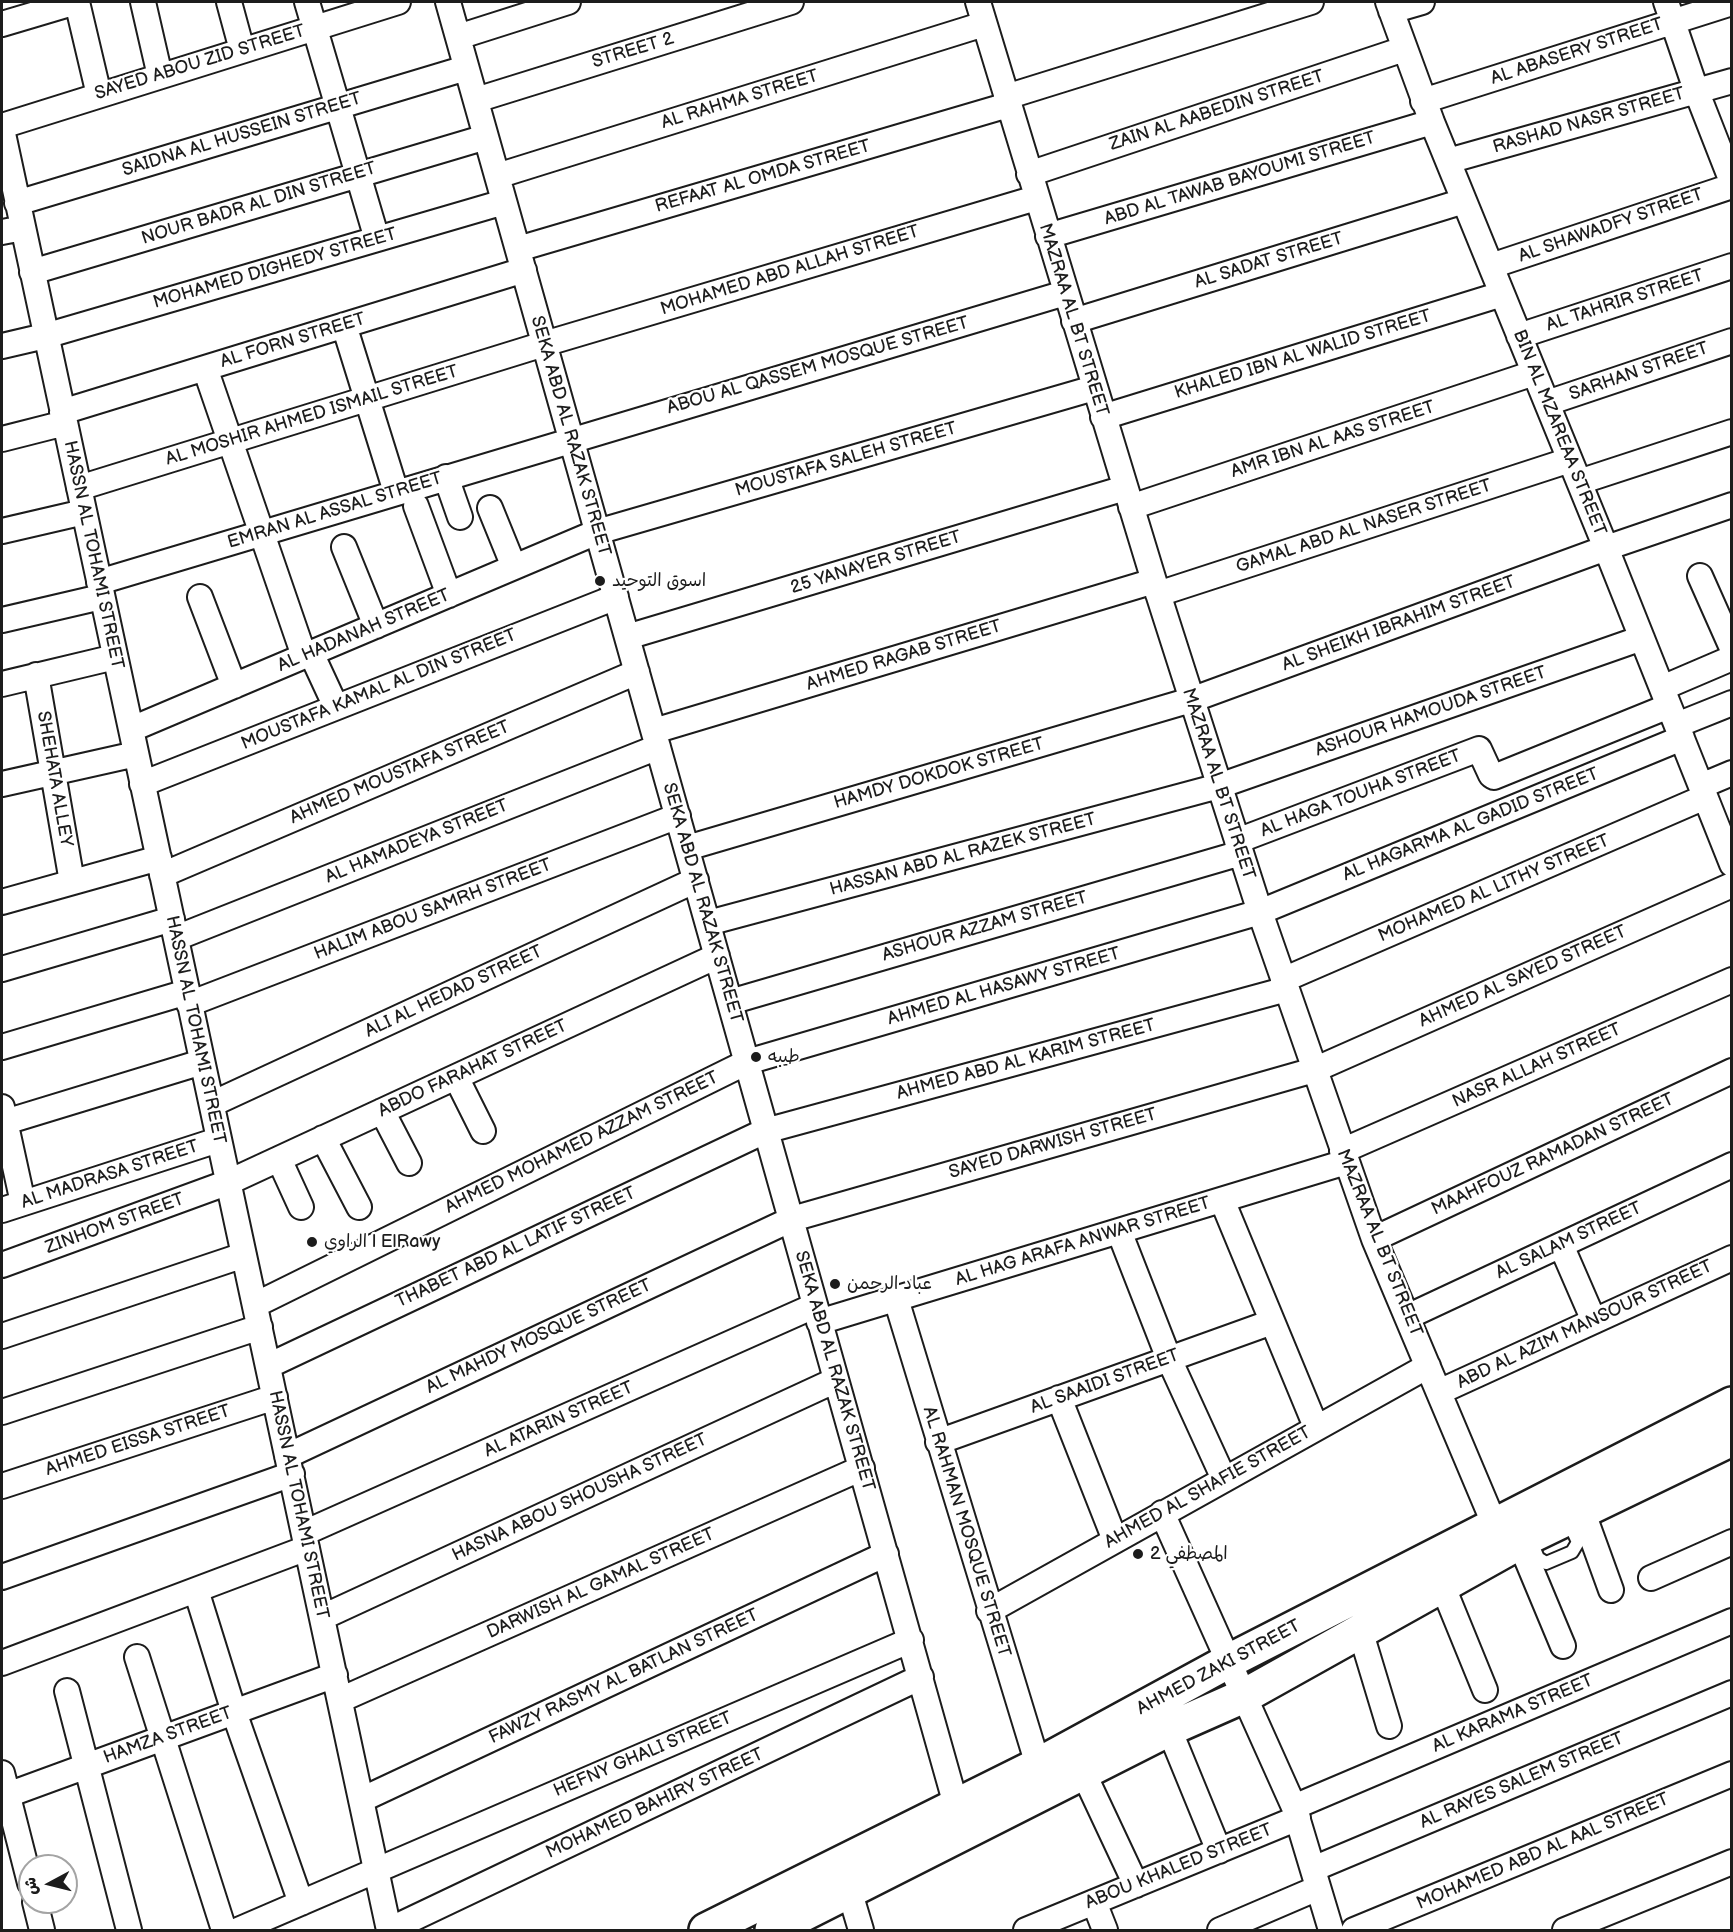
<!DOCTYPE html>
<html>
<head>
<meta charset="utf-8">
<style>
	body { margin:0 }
	#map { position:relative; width:1733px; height:1932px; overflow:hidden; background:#fff; font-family:"Balsamiq Sans","Playpen Sans Arabic",sans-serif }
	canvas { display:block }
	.frame { position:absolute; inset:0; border:3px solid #1c1c1c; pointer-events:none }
	.north { position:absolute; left:18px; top:1854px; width:60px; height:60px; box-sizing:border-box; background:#fff; border:2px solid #a4a4a4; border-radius:50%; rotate:263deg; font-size:16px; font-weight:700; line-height:24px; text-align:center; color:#1c1c1c }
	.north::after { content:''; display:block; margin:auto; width:21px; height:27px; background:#1c1c1c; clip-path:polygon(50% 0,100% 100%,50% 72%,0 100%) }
</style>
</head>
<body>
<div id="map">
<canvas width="1733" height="1932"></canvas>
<div class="frame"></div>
<div class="north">ش</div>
</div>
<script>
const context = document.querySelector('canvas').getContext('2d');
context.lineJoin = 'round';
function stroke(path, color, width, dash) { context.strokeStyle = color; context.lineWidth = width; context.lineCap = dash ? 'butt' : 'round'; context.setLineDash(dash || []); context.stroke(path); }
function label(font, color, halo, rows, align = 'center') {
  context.font = font + ' "Balsamiq Sans","Playpen Sans Arabic",sans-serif'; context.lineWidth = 4.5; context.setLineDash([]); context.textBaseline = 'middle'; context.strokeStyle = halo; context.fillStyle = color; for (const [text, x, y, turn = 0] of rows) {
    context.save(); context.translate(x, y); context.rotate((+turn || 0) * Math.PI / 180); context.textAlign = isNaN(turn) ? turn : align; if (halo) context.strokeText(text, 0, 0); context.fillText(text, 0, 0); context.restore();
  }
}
const lane = new Path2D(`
	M1534 1549 1538 1558 1546 1563 1572 1552 1578 1542 1568 1520`);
const street = new Path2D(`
	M77 2 99 95
	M143 2 160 76
	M229 2 242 50
	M307 2 377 239
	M448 2 956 1805
	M978 2 1154 581 1260 912 1374 1239 1501 1540
	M1388 2 1432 122 1606 548 1732 864
	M1666 2 1696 90 1732 182
	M1391 11 1422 2
	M2 24 76 2
	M458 37 568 2
	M1006 97 1311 2
	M476 100 791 2
	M1423 101 1732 3
	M2 126 398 2
	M2 129 389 1930
	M1448 161 1732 81
	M1029 174 1404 49
	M497 176 984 24
	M17 203 466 68
	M2 232 23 228
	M1048 236 1432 122
	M518 249 1008 105
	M1491 266 1732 186
	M32 272 486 137
	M1074 321 1464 201
	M344 325 396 492
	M1519 336 1732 266
	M2 346 45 336 504 202
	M205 368 304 656
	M1547 403 1732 341
	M62 412 524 270
	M1103 417 1502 294
	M2 439 65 423
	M446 477 460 517
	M1579 482 1732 432
	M79 488 544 344 1036 198
	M416 506 449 595
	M1131 507 1534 373
	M490 508 514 567
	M2 531 84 512
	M344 547 376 626
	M1700 576 1732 648
	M99 582 1065 293
	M1158 594 1570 460
	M200 597 234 686
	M2 620 101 597
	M627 637 1125 488
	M311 653 336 707
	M36 675 72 882
	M2 684 115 657
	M1662 688 1732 658
	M1677 725 1732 703
	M132 729 597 532 1094 388
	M654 731 1154 581
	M2 784 136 754
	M142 784 616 597
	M1701 786 1732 773
	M1237 841 1479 749 1491 775 1494 777 1669 706
	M687 848 1191 700 1606 548 1732 505
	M162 875 637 672
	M2 902 159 858
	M708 923 1219 786 1642 638
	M176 938 658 747
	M2 969 172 919
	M1283 980 1705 797
	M730 1002 1241 853
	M189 1004 678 816
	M2 1047 187 992
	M456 1077 483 1131
	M212 1104 696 880
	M2 1107 23 1203
	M382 1111 409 1163
	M2 1123 202 1062
	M323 1138 359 1207
	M1342 1151 1732 980
	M279 1159 301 1207
	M1222 1200 1316 1427
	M2 1210 218 1140
	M1119 1231 1169 1359 1224 1479
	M1374 1239 1732 1071
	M1561 1245 1594 1321
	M2 1265 229 1182 717 956
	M896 1299 1038 1765
	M255 1305 747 1062 1260 912 1682 738
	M1407 1317 1732 1165
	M819 1322 1346 1162
	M2 1336 244 1255
	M268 1366 765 1131 1287 989
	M1439 1392 1732 1258
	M1059 1398 1115 1540
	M2 1412 260 1327
	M938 1442 1272 1322
	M287 1456 792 1219 1314 1070 1732 885
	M2 1486 275 1397
	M1582 1510 1611 1590
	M1162 1513 1294 1807 1331 1930
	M304 1533 814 1306
	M1520 1543 1563 1646
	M2 1577 292 1474
	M1651 1578 1732 1542
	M1443 1587 1485 1690
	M196 1590 234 1712 301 1903
	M989 1611 1428 1366
	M323 1617 836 1380
	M1360 1630 1389 1726
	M137 1657 224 1930
	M2 1663 307 1548
	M67 1691 129 1930
	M340 1700 862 1468
	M1169 1729 1219 1851
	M1083 1772 1136 1885
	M2 1773 30 1883
	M2 1797 335 1675
	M361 1800 886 1554
	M1294 1807 1732 1621
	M1313 1869 1732 1693
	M850 1893 861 1930
	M35 1902 42 1930
	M1094 1902 1105 1930
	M238 1930 911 1640
	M389 1930 921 1677
	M1026 1930 1298 1818
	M1220 1930 1318 1888
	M1354 1930 1732 1774
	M1565 1930 1732 1862`);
const secondary = new Path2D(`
	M706 1930 1038 1765 1229 1661 1732 1404
	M772 1930 1169 1729 1246 1695 1529 1537 1732 1439`);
const markers = [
	[600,581,6,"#1c1c1c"],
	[756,1057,6,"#1c1c1c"],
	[312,1242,6,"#1c1c1c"],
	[835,1284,6,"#1c1c1c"],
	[1138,1554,6,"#1c1c1c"]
];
const streetNames = [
	["STREET 2",633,51,-17],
	["AL ABASERY STREET",1577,52,-18],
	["SAYED ABOU ZID STREET",200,63,-17],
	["AL RAHMA STREET",740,100,-17],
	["ZAIN AL AABEDIN STREET",1217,111,-18],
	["RASHAD NASR STREET",1589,121,-16],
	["SAIDNA AL HUSSEIN STREET",242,135,-17],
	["REFAAT AL OMDA STREET",763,177,-16],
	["ABD AL TAWAB BAYOUMI STREET",1240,179,-17],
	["NOUR BADR AL DIN STREET",259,204,-17],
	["AL SHAWADFY STREET",1611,226,-19],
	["AL SADAT STREET",1269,261,-17],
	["MOHAMED DIGHEDY STREET",275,269,-16],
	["MOHAMED ABD ALLAH STREET",790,271,-17],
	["AL TAHRIR STREET",1625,301,-18],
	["MAZRAA AL BT STREET",1073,320,73],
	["AL FORN STREET",293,341,-17],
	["KHALED IBN AL WALID STREET",1303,355,-17],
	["ABOU AL QASSEM MOSQUE STREET",818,366,-16],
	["SARHAN STREET",1639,372,-19],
	["AL MOSHIR AHMED ISMAIL STREET",312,416,-17],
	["BIN AL MZAREAA STREET",1559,433,68],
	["SEKA ABD AL RAZAK STREET",570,436,74],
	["AMR IBN AL AAS STREET",1333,440,-18],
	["MOUSTAFA SALEH STREET",846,460,-16],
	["EMRAN AL ASSAL STREET",335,511,-17],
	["GAMAL ABD AL NASER STREET",1364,527,-18],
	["HASSN AL TOHAMI STREET",93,555,78],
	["25 YANAYER STREET",876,563,-17],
	["AL SHEIKH IBRAHIM STREET",1399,624,-20],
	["AL HADANAH STREET",364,631,-23],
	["AHMED RAGAB STREET",904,656,-17],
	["MOUSTAFA KAMAL AL DIN STREET",379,690,-22],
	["ASHOUR HAMOUDA STREET",1431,712,-19],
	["AHMED MOUSTAFA STREET",400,773,-23],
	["HAMDY DOKDOK STREET",939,774,-16],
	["SHEHATA ALLEY",54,779,80],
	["MAZRAA AL BT STREET",1218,784,72],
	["AL HAGA TOUHA STREET",1361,794,-21],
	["AL HAGARMA AL GADID STREET",1471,825,-22],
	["AL HAMADEYA STREET",417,842,-22],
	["HASSAN ABD AL RAZEK STREET",963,855,-15],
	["MOHAMED AL LITHY STREET",1494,889,-23],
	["SEKA ABD AL RAZAK STREET",702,903,74],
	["HALIM ABOU SAMRH STREET",433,910,-21],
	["ASHOUR AZZAM STREET",985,927,-16],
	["AHMED AL SAYED STREET",1523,977,-24],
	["AHMED AL HASAWY STREET",1004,987,-16],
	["ALI AL HEDAD STREET",454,992,-25],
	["HASSN AL TOHAMI STREET",195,1030,78],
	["AHMED ABD AL KARIM STREET",1026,1060,-15],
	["NASR ALLAH STREET",1537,1066,-24],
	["ABDO FARAHAT STREET",473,1069,-25],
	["AHMED MOHAMED AZZAM STREET",582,1143,-26],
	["SAYED DARWISH STREET",1053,1144,-16],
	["MAAHFOUZ RAMADAN STREET",1553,1155,-25],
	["AL MADRASA STREET",110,1175,-18],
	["ZINHOM STREET",115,1224,-20],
	["AL SALAM STREET",1569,1241,-25],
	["AL HAG ARAFA ANWAR STREET",1083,1242,-17],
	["MAZRAA AL BT STREET",1379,1243,68],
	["THABET ABD AL LATIF STREET",516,1248,-25],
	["ABD AL AZIM MANSOUR STREET",1585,1325,-25],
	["AL MAHDY MOSQUE STREET",539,1337,-25],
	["SEKA ABD AL RAZAK STREET",834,1371,74],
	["AL SAAIDI STREET",1105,1382,-20],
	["AL ATARIN STREET",559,1420,-24],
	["AHMED EISSA STREET",138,1441,-18],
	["AHMED AL SHAFIE STREET",1208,1488,-29],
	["HASNA ABOU SHOUSHA STREET",580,1498,-25],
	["HASSN AL TOHAMI STREET",298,1505,78],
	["AL RAHMAN MOSQUE STREET",966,1532,73],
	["DARWISH AL GAMAL STREET",601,1584,-24],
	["AHMED ZAKI STREET",1219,1668,-28],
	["FAWZY RASMY AL BATLAN STREET",624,1677,-25],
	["AL KARAMA STREET",1513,1714,-23],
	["HAMZA STREET",168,1736,-20],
	["HEFNY GHALI STREET",643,1755,-23],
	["AL RAYES SALEM STREET",1522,1781,-23],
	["MOHAMED BAHIRY STREET",655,1804,-25],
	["MOHAMED ABD AL AAL STREET",1543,1852,-23],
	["ABOU KHALED STREET",1179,1867,-22]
];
const poiNames = [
	["اسوق التوحيد",612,581],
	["طيبه",768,1057],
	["الراوي | ElRawy",324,1242],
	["عباد الرحمن",847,1284],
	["المصطفي 2",1150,1554]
];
stroke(lane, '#1c1c1c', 16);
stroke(street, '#1c1c1c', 28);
stroke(secondary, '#1c1c1c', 38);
stroke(lane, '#fff', 12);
stroke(street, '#fff', 24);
stroke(secondary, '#fff', 33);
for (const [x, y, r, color] of markers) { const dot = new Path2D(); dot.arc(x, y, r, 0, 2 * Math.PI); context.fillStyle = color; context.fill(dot); stroke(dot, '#fff', 2); }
label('18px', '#1c1c1c', '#fff', streetNames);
label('18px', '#1c1c1c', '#fff', poiNames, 'left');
</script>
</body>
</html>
